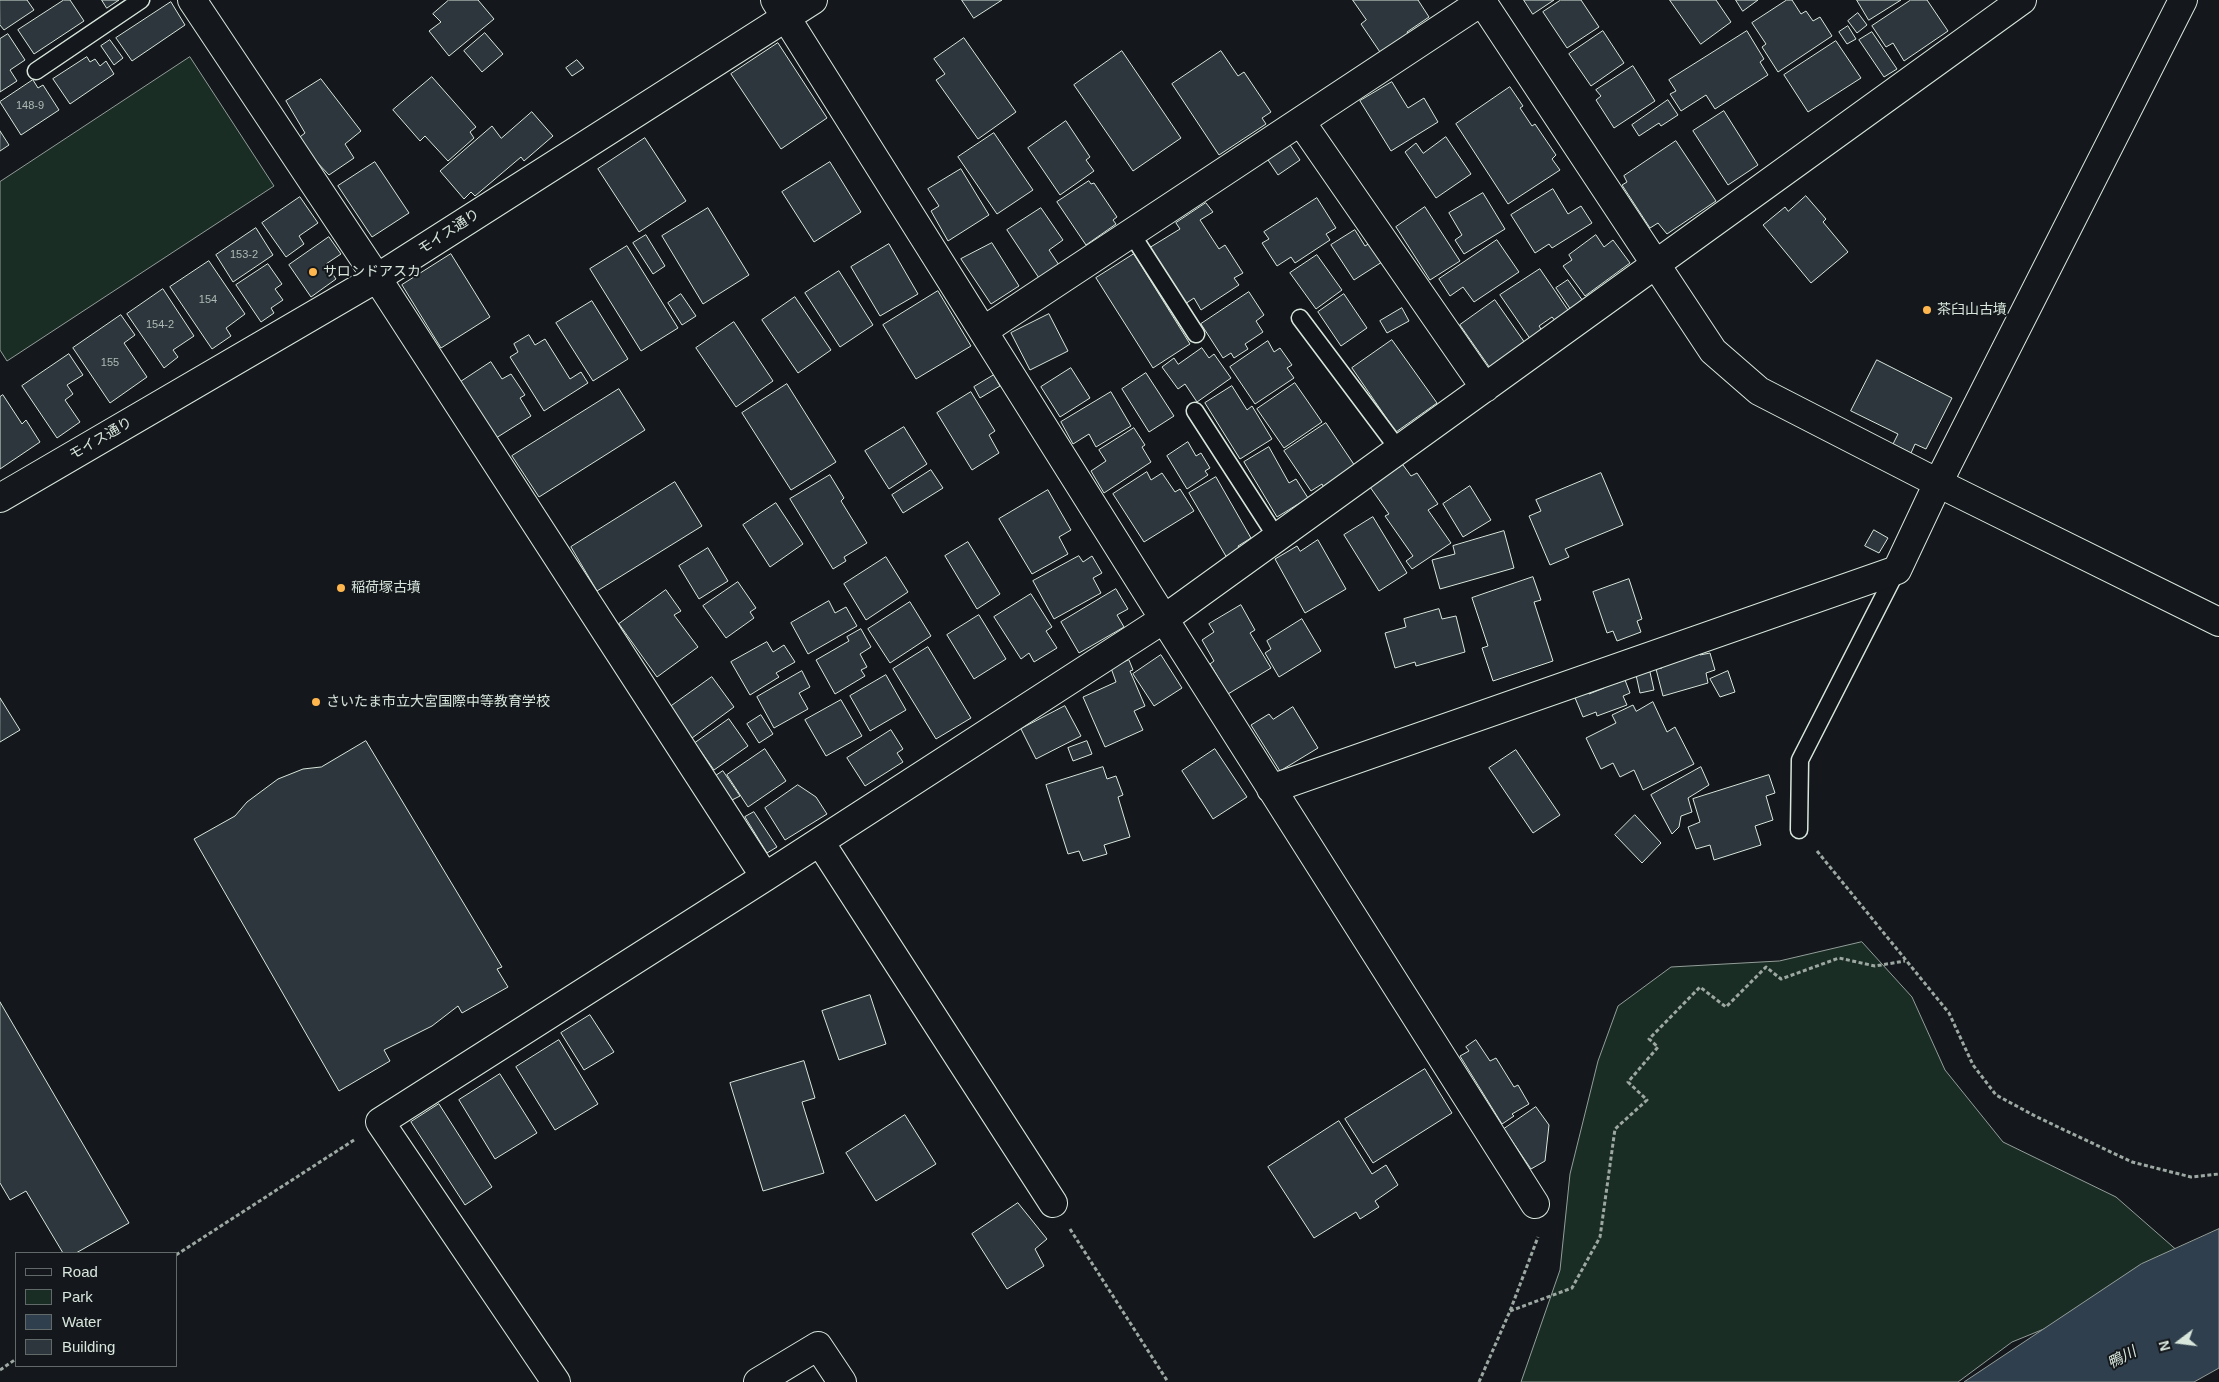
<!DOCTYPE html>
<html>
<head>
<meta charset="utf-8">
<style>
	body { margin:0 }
	#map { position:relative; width:2219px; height:1382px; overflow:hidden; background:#14181c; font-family:Arial,sans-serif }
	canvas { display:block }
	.legend { position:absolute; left:15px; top:1252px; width:162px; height:115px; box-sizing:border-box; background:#14181c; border:1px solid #626a69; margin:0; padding:6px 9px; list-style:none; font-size:15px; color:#d8e6dc }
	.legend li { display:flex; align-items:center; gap:10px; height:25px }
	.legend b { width:25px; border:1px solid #626a69 }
	.north { position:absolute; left:2154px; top:1317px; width:50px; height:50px; -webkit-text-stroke:4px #14181c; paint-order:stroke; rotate:255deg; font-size:14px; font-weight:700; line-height:20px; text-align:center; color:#d8e6dc }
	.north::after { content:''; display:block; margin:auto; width:18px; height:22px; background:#d8e6dc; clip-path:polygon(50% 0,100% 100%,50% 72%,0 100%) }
</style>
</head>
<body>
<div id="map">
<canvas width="2219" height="1382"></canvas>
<ul class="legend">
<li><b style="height:6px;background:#14181c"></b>Road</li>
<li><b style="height:14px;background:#1a2d24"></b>Park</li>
<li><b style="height:14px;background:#2f3f4d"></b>Water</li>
<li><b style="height:14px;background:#2c363c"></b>Building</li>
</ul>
<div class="north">N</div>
</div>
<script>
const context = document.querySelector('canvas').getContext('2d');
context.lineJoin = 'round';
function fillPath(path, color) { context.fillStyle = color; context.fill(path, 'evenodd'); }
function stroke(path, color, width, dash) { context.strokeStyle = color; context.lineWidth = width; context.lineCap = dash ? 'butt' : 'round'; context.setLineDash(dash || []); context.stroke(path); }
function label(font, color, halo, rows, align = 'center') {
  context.font = font + ' Arial,"Noto Sans JP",sans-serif'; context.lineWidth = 4; context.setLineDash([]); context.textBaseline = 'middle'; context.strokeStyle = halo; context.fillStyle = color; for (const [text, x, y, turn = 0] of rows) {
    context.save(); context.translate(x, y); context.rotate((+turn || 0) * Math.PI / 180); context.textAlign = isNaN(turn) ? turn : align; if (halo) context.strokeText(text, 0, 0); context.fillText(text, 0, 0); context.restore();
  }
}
const green = new Path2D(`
	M190 57 274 186 7 361 0 350V182Z
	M1862 942 1912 997 1945 1070 2003 1142 2116 1197 2196 1267 2012 1342 1958 1382H1521L1560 1270 1570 1174 1598 1061 1618 1006 1671 967 1779 961Z`);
const water = new Path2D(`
	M2219 1229V1368L2194 1382H1964L2141 1264Z`);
const building = new Path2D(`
	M0 0H27L34 10 4 30 0 25Z
	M64 0H70L84 21 34 54 18 30Z
	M102 0H119L107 8Z
	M449 0H478L494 19 449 56 429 31 441 22 433 14Z
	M962 0H1002L974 18Z
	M1353 0H1418L1429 17 1407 32 1410 37 1382 55 1361 24 1366 20Z
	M1524 0H1554L1533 14Z
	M1561 0H1581L1599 27 1567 48 1543 12Z
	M1670 0H1716L1731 22 1701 44Z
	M1736 0H1758L1743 11Z
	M1787 0H1792L1801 14 1806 11 1813 21 1820 17 1832 36 1778 72 1762 47 1766 44 1752 23Z
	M1857 0H1901L1869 20Z
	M1911 0H1927L1948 31 1904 61 1893 43 1886 47 1872 26Z
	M171 2 185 25 132 61 116 38Z
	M1858 13 1867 25 1857 33 1848 21Z
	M1848 26 1856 39 1847 44 1839 32Z
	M1603 31 1624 63 1591 86 1569 54Z
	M1747 31 1764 59 1760 62 1768 75 1715 109 1706 95 1681 111 1670 94 1676 91 1669 80Z
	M1872 32 1897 69 1884 77 1859 40Z
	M485 33 503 54 482 72 464 51Z
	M8 34 25 60 10 70 17 81 0 92V39Z
	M964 38 1016 112 978 139 936 80 945 74 934 59Z
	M110 40 123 58 114 65 101 46Z
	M1836 41 1861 78 1808 112 1784 75Z
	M778 43 827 118 781 149 731 74Z
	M1122 51 1181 138 1133 171 1074 85Z
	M1221 51 1238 76 1244 72 1271 112 1262 118 1266 124 1219 155 1172 84Z
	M87 57 90 62 95 59 100 66 106 61 114 74 70 104 53 79Z
	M577 60 584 68 572 76 566 68Z
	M1633 66 1655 101 1614 128 1596 100 1601 96 1596 90Z
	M432 77 476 127 470 132 474 138 448 161 425 136 420 141 393 110Z
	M321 79 361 131 345 144 354 158 329 175 296 140 305 133 286 101Z
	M33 80 38 88 43 85 59 110 21 135 0 102Z
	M1392 82 1408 108 1424 98 1438 122 1391 151 1360 101Z
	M1510 87 1523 106 1520 108 1532 126 1535 124 1556 155 1552 159 1560 170 1508 204 1456 124Z
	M1668 100 1678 115 1661 126 1659 123 1639 136 1632 125Z
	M1724 111 1758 165 1728 185 1693 131Z
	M532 112 553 136 524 161 521 157 475 196 471 192 464 199 440 171 492 126 501 138Z
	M1066 121 1090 157 1086 160 1094 171 1060 195 1028 148Z
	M0 131 9 145 0 151Z
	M994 133 1033 190 997 214 958 157Z
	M1446 137 1471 174 1436 198 1405 152 1416 143 1423 153Z
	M645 138 686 201 639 232 598 169Z
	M1676 141 1716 201 1667 234 1658 223 1650 228 1622 185 1627 182 1624 176Z
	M1290 145 1300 160 1278 175 1268 160Z
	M375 162 409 213 372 237 338 186Z
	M830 162 861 212 814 242 782 192Z
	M961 169 989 215 948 241 931 211 939 206 928 189Z
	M1089 181 1091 184 1094 183 1117 217 1113 220 1116 224 1086 245 1057 202Z
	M1553 189 1568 214 1581 206 1592 223 1552 248 1549 244 1535 253 1511 215Z
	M1483 193 1505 229 1464 254 1455 240 1462 235 1449 213Z
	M1806 196 1826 219 1823 222 1848 252 1811 283 1763 225 1785 207 1788 211Z
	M300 197 318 223 299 236 304 244 286 257 262 223Z
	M1317 198 1336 228 1326 234 1330 240 1295 263 1291 257 1277 266 1262 243 1269 239 1264 232Z
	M1206 203 1213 212 1200 220 1219 249 1225 245 1243 273 1234 278 1239 285 1201 310 1194 298 1185 304 1149 248 1180 229 1176 223Z
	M1425 207 1460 261 1430 280 1396 227Z
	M708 208 749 275 703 304 662 236Z
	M1041 208 1063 240 1049 250 1059 265 1039 278 1007 230Z
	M256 228 273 255 233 282 216 255Z
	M1355 230 1365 246 1370 243 1382 262 1354 280 1331 245Z
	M646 235 665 266 653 274 633 243Z
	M1596 235 1604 247 1613 240 1630 263 1585 296 1563 266 1572 260 1569 255Z
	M329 237 341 254 326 264 336 279 311 297 289 265Z
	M1497 240 1519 272 1474 302 1463 287 1450 296 1439 279Z
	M992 243 1019 286 991 304 961 259Z
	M889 244 918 294 880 316 851 267Z
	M627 246 678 328 641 351 590 269Z
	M451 254 490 317 441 348 402 285Z
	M1134 254 1190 344 1153 368 1096 278Z
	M1317 255 1342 290 1316 309 1290 273Z
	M209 261 245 314 226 328 231 336 212 349 170 287Z
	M268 264 282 284 275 289 283 300 271 308 274 313 261 322 236 285Z
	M1540 269 1570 313 1557 323 1552 317 1539 326 1543 332 1531 340 1500 295Z
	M839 271 873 325 840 347 805 293Z
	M1568 280 1583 301 1571 310 1556 288Z
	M163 289 194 336 173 350 178 357 164 368 127 314Z
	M938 291 971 346 916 379 883 325Z
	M1249 292 1264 315 1256 321 1263 332 1245 344 1248 349 1234 358 1231 353 1223 358 1201 324Z
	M681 294 696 316 682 325 668 303Z
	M1344 294 1367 328 1341 346 1318 312Z
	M795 297 831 350 798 373 762 320Z
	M1495 300 1525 343 1490 368 1460 325Z
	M592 301 628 359 593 381 556 323Z
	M1402 308 1409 321 1387 333 1380 321Z
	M1049 314 1068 351 1030 370 1011 333Z
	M121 315 135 335 124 343 147 377 110 403 73 348Z
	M734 322 773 381 736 407 696 348Z
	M529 335 535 345 545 339 570 379 581 372 588 383 544 411 510 357 518 352 514 344Z
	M1392 340 1437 403 1396 432 1352 368Z
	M1268 341 1274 352 1280 348 1292 365 1287 368 1294 378 1255 404 1230 367Z
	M1202 348 1209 358 1214 354 1231 378 1197 402 1185 384 1178 389 1162 367 1174 358 1178 364Z
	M69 354 83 375 67 385 73 394 65 400 80 422 57 438 22 386Z
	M1877 360 1952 398 1926 449 1915 444 1911 453 1893 444 1898 434 1851 411Z
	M491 362 502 379 511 374 525 395 520 398 531 416 496 438 459 383Z
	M1071 368 1090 398 1060 417 1041 387Z
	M1146 373 1174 416 1149 432 1122 389Z
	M994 375 1000 386 980 398 974 387Z
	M1295 383 1322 422 1284 448 1257 409Z
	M787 384 836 462 791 490 742 413Z
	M1232 386 1247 410 1252 406 1272 439 1240 459 1205 403Z
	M619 389 645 430 539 497 512 456Z
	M971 392 995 431 989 435 999 453 972 470 937 413Z
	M1111 392 1131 426 1096 447 1089 434 1073 444 1061 422Z
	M3 395 22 424 26 420 40 442 0 469V397Z
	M1326 423 1355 466 1324 488 1322 484 1311 491 1284 451Z
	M904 427 927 464 889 489 865 451Z
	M1134 428 1145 445 1142 447 1151 462 1104 493 1091 471 1106 461 1099 450Z
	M1188 442 1196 456 1201 453 1210 468 1205 471 1208 475 1187 489 1167 456Z
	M1269 447 1289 483 1296 479 1308 498 1277 517 1244 462Z
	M1403 465 1411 476 1417 473 1438 504 1428 510 1451 543 1412 569 1406 561 1413 556 1385 516 1389 514 1370 487Z
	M931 470 943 488 903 513 892 495Z
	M1147 472 1151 480 1162 473 1175 492 1180 489 1194 511 1144 542 1113 494Z
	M1601 473 1623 525 1565 549 1569 557 1550 565 1529 516 1541 511 1536 500Z
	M830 475 844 498 841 501 867 543 844 557 846 561 833 569 790 499Z
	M1216 477 1251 538 1238 546 1240 550 1227 558 1189 493Z
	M675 482 702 526 597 591 571 547Z
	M1470 486 1491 520 1463 537 1443 504Z
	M1048 490 1071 530 1059 537 1068 554 1032 574 999 519Z
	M776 503 803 544 770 567 743 525Z
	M1373 517 1407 573 1379 591 1344 535Z
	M1874 530 1888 538 1879 553 1865 546Z
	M1504 531 1514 568 1440 589 1432 560 1455 554 1453 546Z
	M1318 540 1346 589 1305 613 1275 559 1297 546 1300 551Z
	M968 542 1000 594 977 609 945 556Z
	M708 548 728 581 699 599 679 566Z
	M1079 556 1083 562 1092 556 1102 573 1093 578 1101 593 1054 619 1033 581Z
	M886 557 908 592 866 620 844 584Z
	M1533 577 1541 600 1534 602 1553 661 1493 681 1482 648 1488 646 1472 598Z
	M1629 579 1642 619 1637 621 1641 632 1617 641 1613 631 1607 633 1593 592Z
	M738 582 756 608 750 612 754 618 726 638 703 606Z
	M1116 589 1128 609 1117 615 1124 627 1079 653 1061 622Z
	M666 590 681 611 674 615 698 647 657 677 619 624Z
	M1031 594 1052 627 1046 631 1057 648 1034 662 1029 653 1021 659 994 617Z
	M829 601 835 613 846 607 857 626 808 654 791 623Z
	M910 602 931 636 890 663 868 629Z
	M1241 605 1255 630 1250 633 1271 668 1228 694 1210 664 1214 661 1202 640 1214 632 1209 624Z
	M1439 609 1442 619 1456 616 1465 652 1416 666 1415 662 1395 668 1385 633 1406 627 1404 619Z
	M979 615 1006 659 974 679 947 635Z
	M1302 619 1321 651 1279 677 1265 653 1271 649 1267 641Z
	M861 629 871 647 860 654 867 667 861 670 865 676 835 694 816 660 849 641 847 637Z
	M767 642 773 652 784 645 795 662 776 673 779 677 750 695 731 662Z
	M928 647 971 718 936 739 893 669Z
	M1700 653V655L1710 653 1715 670 1706 673 1708 683 1663 696 1656 669 1662 668 1661 663Z
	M1161 655 1182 688 1154 706 1133 674Z
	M1129 660 1133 670 1130 671 1145 706 1134 711 1143 730 1105 747 1083 697 1116 682 1111 668Z
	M802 671 810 687 799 693 808 709 774 728 757 697Z
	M1728 671 1735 692 1720 697 1710 679Z
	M1650 672 1654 690 1640 693 1636 675Z
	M886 675 906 710 870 731 850 696Z
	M712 677 734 707 692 738 670 707Z
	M1615 678 1617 683 1625 680 1630 693 1623 696 1627 705 1597 716 1596 712 1583 717 1573 693 1587 688 1589 694 1604 688 1602 683Z
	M0 698 20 730 0 742Z
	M841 700 862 736 826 756 805 720Z
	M1653 702 1667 732 1675 727 1694 764 1643 790 1634 770 1620 777 1613 763 1601 769 1586 738 1616 723 1612 715 1633 705 1636 711Z
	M1065 706 1081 736 1036 759 1021 729Z
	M1293 707 1318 748 1280 771 1251 725 1269 714 1273 719Z
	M761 715 773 734 759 743 747 724Z
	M729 719 748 746 714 770 695 743Z
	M891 730 903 749 897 753 903 762 865 786 847 758Z
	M366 741 502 967 497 969 508 987 462 1013 458 1006 432 1026 384 1050 390 1061 339 1091 194 839 235 816 247 802 278 779 303 769 321 767Z
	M1087 741 1092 754 1073 761 1068 748Z
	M765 749 786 781 748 807 727 775Z
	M1215 749 1247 797 1213 819 1182 771Z
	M1516 750 1560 815 1533 833 1489 768Z
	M1103 767 1107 779 1116 776 1123 795 1118 797 1130 837 1104 845 1107 854 1083 861 1079 851 1068 854 1046 785Z
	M1701 767 1709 785 1688 798 1692 812 1681 816 1679 827 1672 834 1651 795Z
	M723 771 740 796 730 801 714 777Z
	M1769 775 1775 793 1766 796 1773 820 1755 826 1761 845 1714 860 1710 845 1696 849 1688 827 1700 822 1693 799Z
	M798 785 816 797 827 814 785 840 765 808Z
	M754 812 777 847 767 853 745 817Z
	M1635 815 1661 843 1642 863 1615 835Z
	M870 995 886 1044 839 1060 822 1011Z
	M0 1002 129 1223 76 1253H63L26 1191 10 1200 0 1183Z
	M590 1015 614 1052 584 1070 561 1033Z
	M559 1040 598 1104 555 1130 516 1067Z
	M1476 1040 1490 1061 1496 1058 1514 1087 1518 1085 1529 1104 1512 1114 1514 1116 1502 1124 1460 1056 1469 1051 1466 1047Z
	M804 1061 815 1098 802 1102 824 1173 763 1191 730 1083Z
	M1425 1069 1452 1113 1373 1163 1345 1119Z
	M500 1074 537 1133 495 1159 459 1100Z
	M439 1104 492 1187 465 1205 411 1122Z
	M1536 1107 1549 1125 1545 1161 1531 1169 1504 1129Z
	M905 1115 936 1164 876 1201 846 1153Z
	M1339 1121 1372 1174 1386 1165 1398 1185 1375 1201 1379 1207 1360 1219 1356 1212 1314 1238 1268 1167Z
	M1018 1203 1047 1239 1035 1249 1044 1266 1007 1289 972 1234Z`);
const path = new Path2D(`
	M1817 851 1949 1013 1973 1065 1996 1095 2037 1117 2132 1162 2191 1177 2219 1174
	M1070 1229 1168 1382
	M176 1255 354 1140
	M1510 1311 1572 1288 1600 1237 1615 1129 1647 1100 1628 1082 1658 1047 1649 1039 1700 987 1726 1007 1766 967 1781 979 1839 958 1875 966 1905 961
	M0 1370 16 1359
	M1479 1382 1510 1311 1538 1237`);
const lane = new Path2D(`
	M36 71 141 0
	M1131 233 1196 334
	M1300 318 1399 450
	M1195 411 1277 538
	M1799 830 1800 760 1897 570`);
const street = new Path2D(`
	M192 0 377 278 765 877
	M775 0 1164 619 1535 1204
	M1481 0 1713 351 1759 391 1938 483 2219 622
	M1301 122 1485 388
	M983 331 1484 0
	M0 498 377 278 813 0
	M1271 789 1897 570 1938 483 2183 0
	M820 842 1053 1203
	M556 1382 380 1122 765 877 1164 619 2022 0
	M758 1382 818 1346 842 1382`);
const markers = [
	[313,272,5,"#ffb74d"],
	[1927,310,5,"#ffb74d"],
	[341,588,5,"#ffb74d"],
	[316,702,5,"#ffb74d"]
];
const numberNames = [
	["148-9",30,106],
	["153-2",244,255],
	["154",208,300],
	["154-2",160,325],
	["155",110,363]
];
const streetNames = [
	["モイス通り",449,232,-33],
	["モイス通り",101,439,-30]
];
const poiNames = [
	["サロンドアスカ",323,272],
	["茶臼山古墳",1937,310],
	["稲荷塚古墳",351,588],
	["さいたま市立大宮国際中等教育学校",326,702]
];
const waterNames = [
	["鴨川",2122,1358,-28]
];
fillPath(green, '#1a2d24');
stroke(green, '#939e99', 1);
fillPath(water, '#2f3f4d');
stroke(water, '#939e99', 1);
fillPath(building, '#2c363c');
stroke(building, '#d8e6dc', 1);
stroke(lane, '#d8e6dc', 19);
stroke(street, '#d8e6dc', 30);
stroke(path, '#9da8a2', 3, [4, 2.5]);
stroke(lane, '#14181c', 16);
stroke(street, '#14181c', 28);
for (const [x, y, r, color] of markers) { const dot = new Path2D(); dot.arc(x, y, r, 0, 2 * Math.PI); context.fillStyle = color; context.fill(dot); stroke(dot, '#14181c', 2); }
label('11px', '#adbab4', null, numberNames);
label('14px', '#d8e6dc', '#14181c', streetNames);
label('14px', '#d8e6dc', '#14181c', poiNames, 'left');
label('italic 15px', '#d8e6dc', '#14181c', waterNames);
</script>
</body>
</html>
